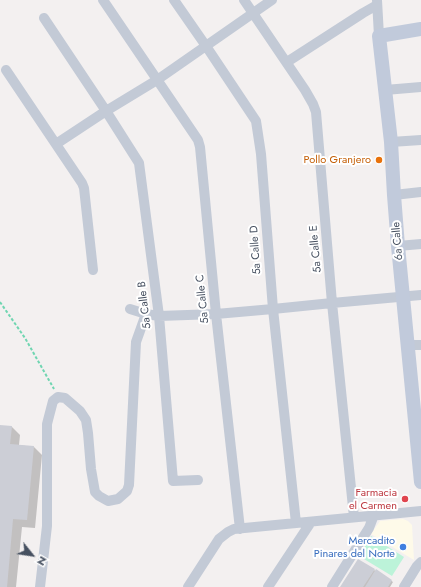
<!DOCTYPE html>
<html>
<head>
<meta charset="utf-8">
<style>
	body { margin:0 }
	#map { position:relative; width:421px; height:587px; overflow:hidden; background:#f3f0f0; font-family:Jost,sans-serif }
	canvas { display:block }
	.north { position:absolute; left:12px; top:535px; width:40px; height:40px; -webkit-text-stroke:3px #fff; paint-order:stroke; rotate:120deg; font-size:11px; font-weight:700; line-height:16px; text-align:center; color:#465060 }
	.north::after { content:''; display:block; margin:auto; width:14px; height:18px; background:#465060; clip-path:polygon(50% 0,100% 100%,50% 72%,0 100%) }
</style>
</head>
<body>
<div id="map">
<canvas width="421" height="587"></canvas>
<div class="north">N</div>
</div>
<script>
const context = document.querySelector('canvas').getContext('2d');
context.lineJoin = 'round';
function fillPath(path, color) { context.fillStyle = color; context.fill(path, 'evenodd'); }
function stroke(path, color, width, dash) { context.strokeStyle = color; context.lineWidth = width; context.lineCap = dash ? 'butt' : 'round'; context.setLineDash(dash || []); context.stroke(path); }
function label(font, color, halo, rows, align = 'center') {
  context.font = font + ' Jost,sans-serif'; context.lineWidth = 4; context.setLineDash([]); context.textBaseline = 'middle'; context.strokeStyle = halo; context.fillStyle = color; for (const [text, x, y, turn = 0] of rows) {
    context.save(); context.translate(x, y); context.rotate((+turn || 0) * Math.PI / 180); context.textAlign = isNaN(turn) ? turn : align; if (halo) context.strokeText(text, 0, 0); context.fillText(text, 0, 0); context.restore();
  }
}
const commercial = new Path2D(`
	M403 519 408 521 412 525 414 560 371 534 380 521Z`);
const green = new Path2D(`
	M371 536 404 557 392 576 359 556Z`);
const shadow = new Path2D(`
	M0 426 12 427 20 435 19 445 34 447 42 455 35 528 22 527 16 587H0Z
	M374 570 393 582 390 587H342Z`);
const building = new Path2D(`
	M0 425 12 426 10 444 34 446 27 520 13 519 7 587H0Z
	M358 559 375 569 363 587H340Z
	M376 569 392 580 388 587H365Z`);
const path = new Path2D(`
	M0 302 25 338 54 389`);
const street = new Path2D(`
	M103 0 198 140 200 147 216 314 240 529
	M174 0 206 46 256 121 261 154 273 309 296 523
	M244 0 305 90 313 104 316 112 332 303 354 517
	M377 0 379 36
	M44 18 106 111 139 163 159 316 173 481 198 480
	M287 62 363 13 377 5
	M6 70 82 183 84 188 93 270
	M385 90 421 87
	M391 142 421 140
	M56 144 106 111 157 80 272 0
	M394 195 421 192
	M398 246 421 244
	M130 309 146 314 159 316 216 314 273 309 332 303 421 295
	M408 345H421
	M40 587 47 526V424L53 401 58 397 65 398 80 411 86 420 88 433 91 469 95 492 99 496 108 501 118 499 127 491 129 485 136 342 146 314
	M188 587 219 539 228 532 234 529 421 511
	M268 587 311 522
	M332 587 369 528 374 515
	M404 587 417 566 421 562`);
const secondary = new Path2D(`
	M421 29 379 36 391 142 394 195 398 246 421 482`);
const markers = [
	[379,160,4,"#e8710a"],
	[405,499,4,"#e0444e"],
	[403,547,4,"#3f7fe0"]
];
const foodNames = [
	["Pollo Granjero",371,160]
];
const streetNames = [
	["6a Calle",398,241,-95],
	["5a Calle E",316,249,-95],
	["5a Calle D",256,250,-94],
	["5a Calle C",203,299,-96],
	["5a Calle B",145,305,-97]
];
const healthNames = [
	["Farmacia",397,493],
	["el Carmen",397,506]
];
const shopNames = [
	["Mercadito",395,541],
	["Pinares del Norte",395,554]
];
fillPath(commercial, '#fefae9');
fillPath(green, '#bcf3d9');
fillPath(shadow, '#0003');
fillPath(building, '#ccced6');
stroke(path, '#70d5b1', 2, [3, 2]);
stroke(street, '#c3cad6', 10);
stroke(secondary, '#c1cadb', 14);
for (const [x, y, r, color] of markers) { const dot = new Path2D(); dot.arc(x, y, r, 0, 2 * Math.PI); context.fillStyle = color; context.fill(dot); stroke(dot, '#fff', 1.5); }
label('11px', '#c56008', '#fff', foodNames, 'right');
label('11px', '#465060', '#fff', streetNames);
label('11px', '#be3a42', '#fff', healthNames, 'right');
label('11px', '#366cbe', '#fff', shopNames, 'right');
</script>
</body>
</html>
